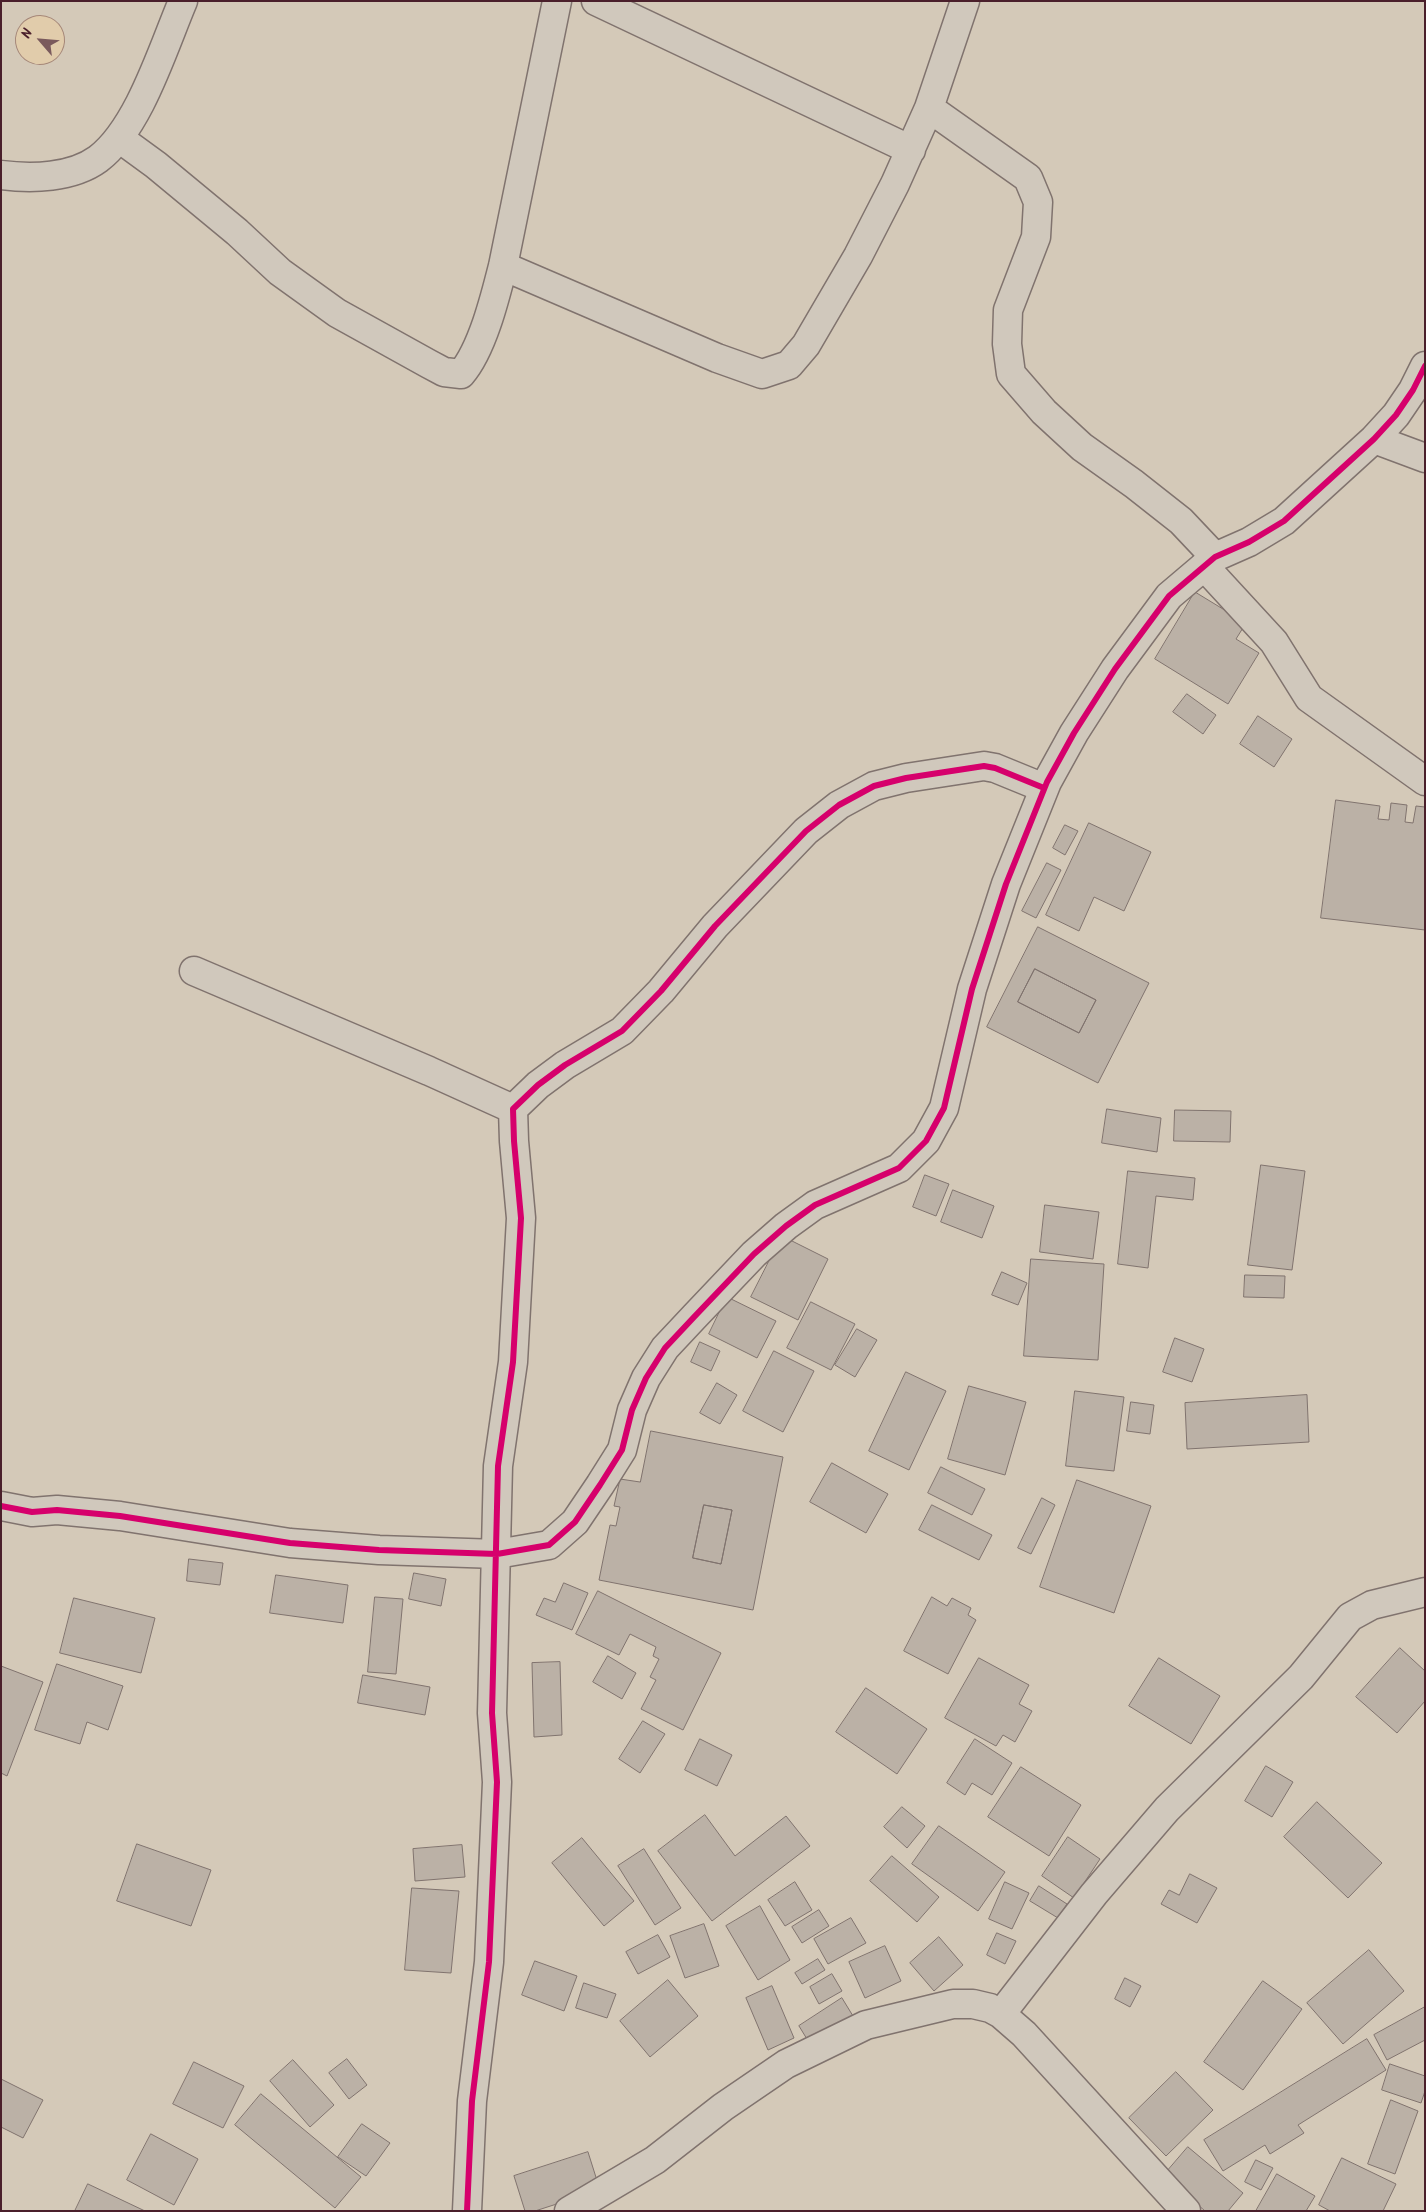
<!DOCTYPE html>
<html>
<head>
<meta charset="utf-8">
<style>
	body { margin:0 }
	#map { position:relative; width:1426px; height:2212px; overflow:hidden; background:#d4c9b8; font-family:Kalam,sans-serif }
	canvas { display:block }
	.frame { position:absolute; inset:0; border:2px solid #4a1f2b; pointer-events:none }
	.north { position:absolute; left:15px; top:15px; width:50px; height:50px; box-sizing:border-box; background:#e1ccab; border:1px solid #a58778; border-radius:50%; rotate:297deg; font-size:14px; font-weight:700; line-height:20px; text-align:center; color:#4a1f2b }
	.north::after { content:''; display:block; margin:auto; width:18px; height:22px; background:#7a5a5c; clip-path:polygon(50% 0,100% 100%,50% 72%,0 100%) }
</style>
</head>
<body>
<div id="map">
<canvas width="1426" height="2212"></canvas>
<div class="frame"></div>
<div class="north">N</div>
</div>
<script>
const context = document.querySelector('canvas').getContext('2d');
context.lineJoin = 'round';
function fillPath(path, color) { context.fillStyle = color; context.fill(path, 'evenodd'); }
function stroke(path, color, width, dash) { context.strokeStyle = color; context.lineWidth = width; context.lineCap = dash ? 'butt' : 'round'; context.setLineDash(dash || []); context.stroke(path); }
const building = new Path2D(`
	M1195 592 1246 623 1236 639 1259 653 1228 704 1155 659Z
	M1187 694 1216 715 1203 734 1173 712Z
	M1258 716 1292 739 1274 767 1240 744Z
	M1336 800 1380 806 1378 819 1389 820 1391 803 1407 805 1405 822 1413 823 1416 806 1425 807V930L1321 918Z
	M1089 823 1151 852 1124 911 1094 897 1079 931 1046 915Z
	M1065 825 1078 831 1065 855 1053 848Z
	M1047 863 1061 870 1036 918 1022 911Z
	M1038 927 1149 983 1098 1083 987 1027ZM1035 969 1096 1000 1079 1033 1018 1002Z
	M1035 969 1096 1000 1079 1033 1018 1002Z
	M1107 1109 1161 1118 1157 1152 1102 1143Z
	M1175 1110 1231 1111 1230 1142 1174 1141Z
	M1261 1165 1305 1171 1292 1270 1248 1265Z
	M1128 1171 1195 1178 1193 1200 1156 1196 1148 1268 1118 1264Z
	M925 1175 949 1184 936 1216 913 1207Z
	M953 1190 994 1206 982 1238 941 1222Z
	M1045 1205 1099 1212 1093 1259 1040 1252Z
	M782 1236 828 1259 798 1320 751 1297Z
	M1031 1259 1104 1264 1098 1360 1024 1356Z
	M1002 1272 1027 1283 1018 1305 992 1295Z
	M1245 1275 1285 1276 1284 1298 1244 1297Z
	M727 1297 776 1321 757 1358 709 1334Z
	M811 1302 855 1324 831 1370 787 1348Z
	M857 1329 877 1340 855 1377 835 1365Z
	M1175 1338 1204 1349 1192 1382 1163 1372Z
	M700 1342 720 1351 711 1371 691 1362Z
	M774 1351 814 1371 783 1432 743 1411Z
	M906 1372 946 1391 909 1470 869 1451Z
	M717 1383 737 1395 720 1424 700 1413Z
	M969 1386 1026 1402 1005 1475 948 1459Z
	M1075 1391 1124 1397 1114 1471 1066 1466Z
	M1307 1395 1309 1442 1187 1449 1185 1403Z
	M1131 1402 1154 1405 1150 1434 1127 1431Z
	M651 1431 783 1457 753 1610 599 1580 610 1525 616 1526 620 1507 614 1506 620 1479 640 1482ZM704 1505 732 1510 721 1564 693 1558Z
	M832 1463 888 1494 866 1533 810 1502Z
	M941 1467 985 1489 972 1515 928 1493Z
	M1077 1480 1151 1506 1114 1613 1040 1587Z
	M1042 1498 1055 1505 1031 1554 1018 1548Z
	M704 1505 732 1510 721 1564 693 1558Z
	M932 1505 992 1535 979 1560 919 1530Z
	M189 1559 223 1563 220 1585 187 1581Z
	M414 1573 446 1579 441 1606 409 1599Z
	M276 1575 348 1585 343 1623 270 1613Z
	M564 1583 588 1593 572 1630 536 1615 544 1598 555 1602Z
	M598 1591 721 1653 683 1730 641 1709 656 1680 650 1677 659 1659 653 1656 656 1647 630 1634 619 1655 576 1634Z
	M375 1597 403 1599 396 1674 368 1672Z
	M932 1597 947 1606 952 1598 971 1608 968 1615 976 1620 948 1674 904 1651Z
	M74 1598 155 1618 141 1673 60 1653Z
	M1400 1648 1425 1671V1701L1397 1733 1356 1697Z
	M608 1656 636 1673 622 1699 593 1682Z
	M979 1658 1029 1685 1019 1704 1032 1711 1015 1742 1003 1735 996 1746 945 1718Z
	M1159 1658 1220 1696 1191 1744 1129 1706Z
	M560 1662 562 1735 534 1737 532 1663Z
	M57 1664 123 1686 108 1730 87 1722 80 1744 35 1730Z
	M1 1666 43 1682 7 1776 1 1773Z
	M363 1675 430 1687 425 1715 358 1703Z
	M866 1688 927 1729 897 1774 836 1732Z
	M643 1721 665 1734 640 1773 619 1759Z
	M700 1739 732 1755 717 1786 685 1770Z
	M975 1739 1012 1763 992 1795 972 1783 965 1795 947 1783Z
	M1266 1766 1293 1782 1272 1817 1245 1801Z
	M1021 1767 1081 1805 1049 1856 988 1817Z
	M1317 1802 1382 1863 1348 1898 1284 1837Z
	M902 1807 925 1826 907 1848 884 1827Z
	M705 1815 735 1856 786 1816 810 1846 712 1921 658 1851Z
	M939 1826 1005 1872 978 1911 912 1864Z
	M1068 1837 1100 1859 1074 1898 1042 1876Z
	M582 1838 634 1901 604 1926 552 1863Z
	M137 1844 211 1870 191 1926 117 1901Z
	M462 1845 465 1877 415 1881 413 1849Z
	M644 1849 681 1908 655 1925 618 1866Z
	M892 1856 939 1897 917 1922 870 1881Z
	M1190 1874 1217 1888 1197 1923 1161 1904 1169 1890 1179 1895Z
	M795 1882 812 1910 785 1926 768 1900Z
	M1005 1882 1029 1893 1012 1929 989 1919Z
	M1039 1886 1067 1904 1058 1918 1030 1901Z
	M412 1888 459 1891 451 1973 405 1970Z
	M760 1906 790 1960 758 1980 726 1926Z
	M819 1910 829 1926 802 1943 792 1927Z
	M851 1918 866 1943 828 1964 814 1939Z
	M704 1924 719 1966 685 1978 670 1936Z
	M997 1933 1016 1941 1005 1964 987 1955Z
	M658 1935 670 1957 638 1974 626 1952Z
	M939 1937 963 1965 934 1991 910 1963Z
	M885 1946 901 1981 865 1998 849 1962Z
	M1369 1950 1404 1991 1343 2044 1307 2003Z
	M818 1959 825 1970 802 1984 795 1973Z
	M535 1961 577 1976 564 2011 522 1995Z
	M832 1974 842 1991 819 2004 810 1987Z
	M1125 1978 1141 1986 1130 2007 1115 1999Z
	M668 1980 698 2016 650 2057 620 2021Z
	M1263 1981 1302 2009 1243 2090 1204 2062Z
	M584 1983 616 1994 607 2018 576 2008Z
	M772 1986 794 2038 768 2050 746 1998Z
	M842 1998 853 2016 810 2044 799 2026Z
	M1425 2007V2040L1387 2060 1374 2035Z
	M1367 2039 1386 2070 1298 2125 1304 2133 1270 2154 1265 2145 1223 2171 1204 2140Z
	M347 2059 367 2085 349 2099 329 2073Z
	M293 2060 334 2105 310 2127 270 2081Z
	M194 2062 244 2086 223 2128 173 2104Z
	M1390 2064 1425 2076V2091L1421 2103 1382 2090Z
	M1176 2072 1213 2110 1166 2156 1129 2118Z
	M1 2079 43 2100 23 2138 1 2127Z
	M261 2094 361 2177 335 2208 235 2125Z
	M1391 2100 1418 2111 1395 2174 1368 2164Z
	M362 2124 390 2143 366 2176 338 2157Z
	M151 2134 198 2159 174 2205 127 2180Z
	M1188 2147 1243 2193 1228 2211H1205L1164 2175Z
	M588 2152 600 2190 535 2211H525L514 2176Z
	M1342 2158 1396 2184 1383 2211H1330L1319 2205Z
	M1256 2160 1273 2168 1261 2190 1245 2182Z
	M1277 2174 1315 2196 1306 2211H1256Z
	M88 2184 145 2211H75Z`);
const minor = new Path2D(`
	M596 1 911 150
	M929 108 1028 178 1038 202 1036 237 1008 310 1007 344 1011 374 1044 412 1082 447 1134 484 1181 521 1215 557
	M119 138 156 165 237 232 280 272 337 313 429 364 444 372 461 374C482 350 495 298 503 266L557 1
	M1 175C32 179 72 178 98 159 139 128 163 48 183 1
	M503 266 717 358 762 374 789 365 806 345 858 256 895 184 929 108 965 1
	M1374 439 1425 458
	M1204 566 1274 642 1309 698 1425 781
	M194 971 429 1071 513 1109
	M1 1506 32 1512 57 1510 120 1516 290 1543 379 1550 497 1554 549 1545 575 1522 600 1485 622 1450 632 1410 646 1378 665 1348 695 1316 754 1254 786 1226 815 1205 899 1168 926 1141 944 1108 972 989 1006 884 1047 782 1074 733 1115 669 1169 596 1215 557 1249 542 1284 521 1374 439 1396 415 1413 390 1425 366
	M1001 2014 1094 1894 1167 1809 1301 1677 1350 1617 1372 1605 1425 1592
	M467 2211 472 2101 489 1962 497 1782 492 1713 498 1466 513 1362 521 1218 514 1141 513 1109 538 1085 565 1065 622 1031 661 991 715 926 806 831 839 805 874 786 906 778 984 766 995 768 1044 788
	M569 2211 655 2160 723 2107 786 2064 866 2025 953 2004H973L990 2008 1001 2014 1024 2034 1186 2211`);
const cycleway = new Path2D(`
	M1 1506 32 1512 57 1510 120 1516 290 1543 379 1550 497 1554 549 1545 575 1522 600 1485 622 1450 632 1410 646 1378 665 1348 695 1316 754 1254 786 1226 815 1205 899 1168 926 1141 944 1108 972 989 1006 884 1047 782 1074 733 1115 669 1169 596 1215 557 1249 542 1284 521 1374 439 1396 415 1413 390 1425 366
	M467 2211 472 2101 489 1962 497 1782 492 1713 498 1466 513 1362 521 1218 514 1141 513 1109 538 1085 565 1065 622 1031 661 991 715 926 806 831 839 805 874 786 906 778 984 766 995 768 1044 788`);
fillPath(building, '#bbb1a6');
stroke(building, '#80736e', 1);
stroke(minor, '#80736e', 31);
stroke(minor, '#d0c8bc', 28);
stroke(cycleway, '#d6006c', 6);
</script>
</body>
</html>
